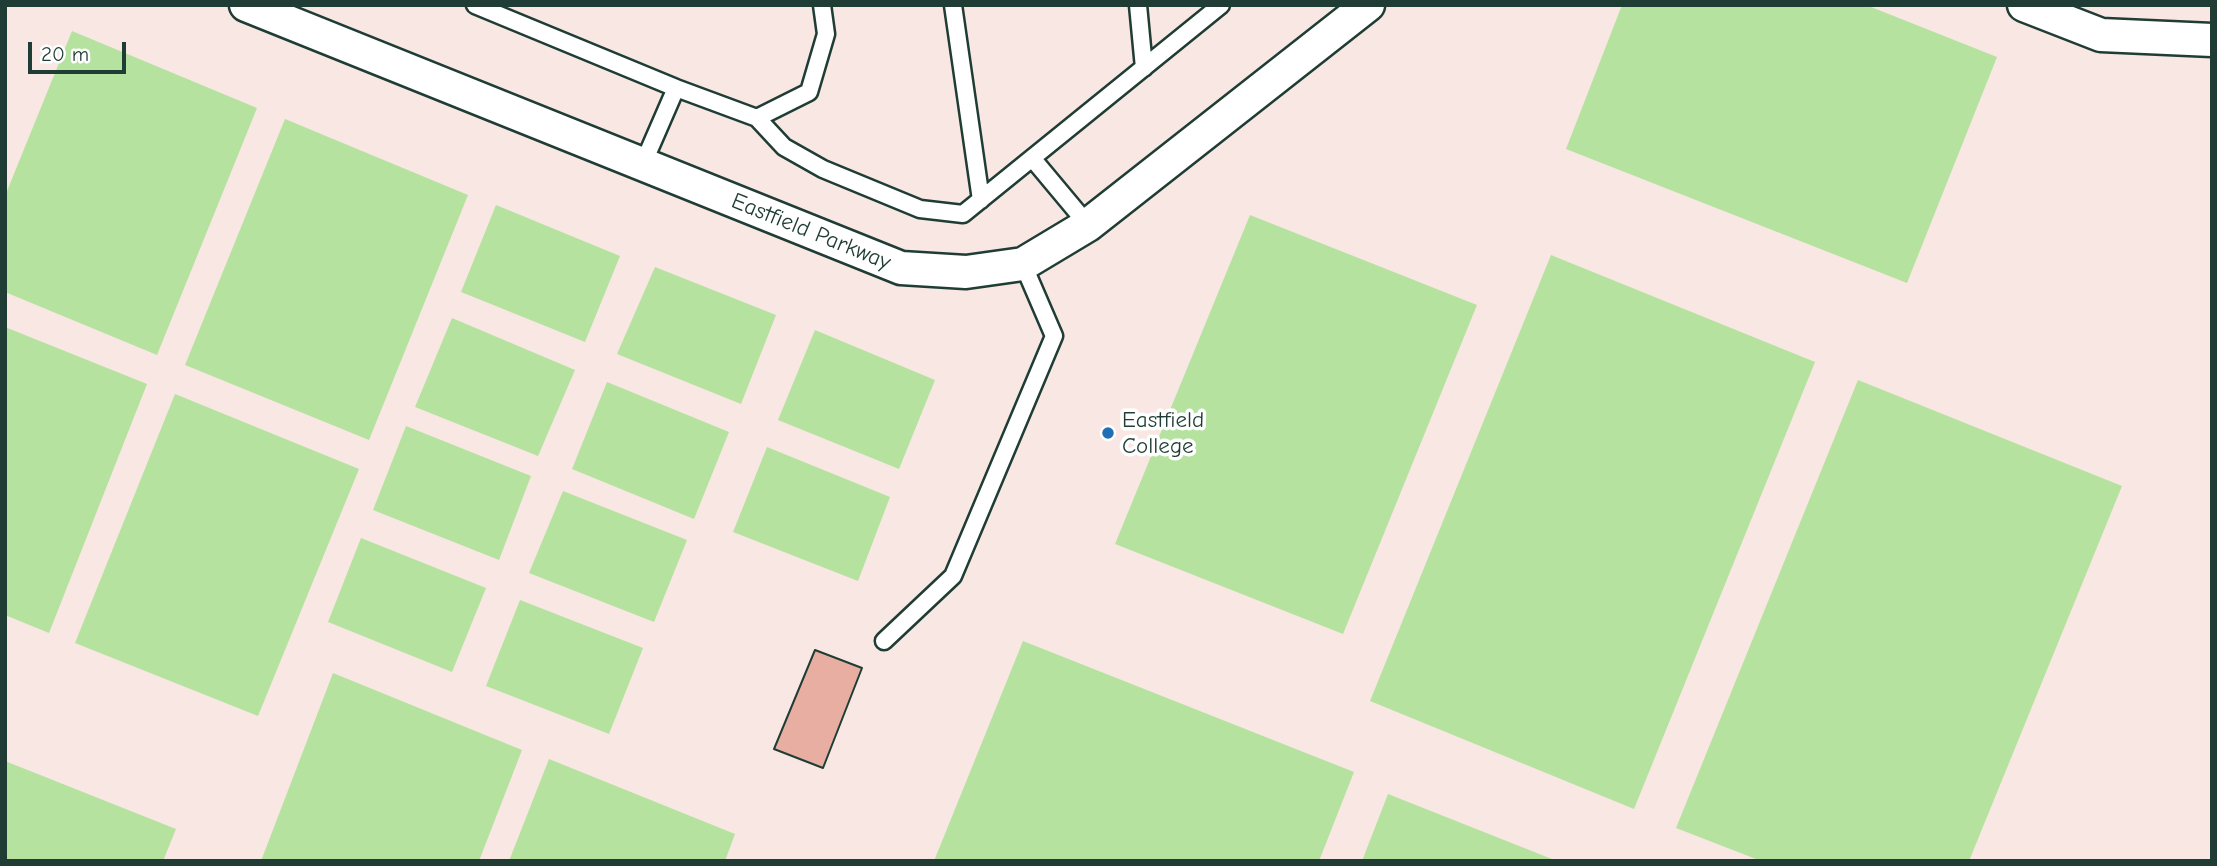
<!DOCTYPE html>
<html>
<head>
<meta charset="utf-8">
<style>
	body { margin:0 }
	#map { position:relative; width:2217px; height:866px; overflow:hidden; background:#fff; font-family:"Comic Neue",sans-serif }
	canvas { display:block }
	.frame { position:absolute; inset:0; border:7px solid #1f3d34; pointer-events:none }
	.scale { position:absolute; left:28px; top:42px; width:98px; height:32px; box-sizing:border-box; border:4px solid #1f3d34; border-top:0; padding-left:9px; font-size:21px; line-height:24px; white-space:nowrap; color:#1f3d34; -webkit-text-stroke:5px #fff; paint-order:stroke }
</style>
</head>
<body>
<div id="map">
<canvas width="2217" height="866"></canvas>
<div class="frame"></div>
<div class="scale">20 m</div>
</div>
<script>
const context = document.querySelector('canvas').getContext('2d');
context.lineJoin = 'round';
function fillPath(path, color) { context.fillStyle = color; context.fill(path, 'evenodd'); }
function stroke(path, color, width, dash) { context.strokeStyle = color; context.lineWidth = width; context.lineCap = dash ? 'butt' : 'round'; context.setLineDash(dash || []); context.stroke(path); }
function label(font, color, halo, rows, align = 'center') {
  context.font = font + ' "Comic Neue",sans-serif'; context.lineWidth = 7; context.setLineDash([]); context.textBaseline = 'middle'; context.strokeStyle = halo; context.fillStyle = color; for (const [text, x, y, turn = 0] of rows) {
    context.save(); context.translate(x, y); context.rotate((+turn || 0) * Math.PI / 180); context.textAlign = isNaN(turn) ? turn : align; if (halo) context.strokeText(text, 0, 0); context.fillText(text, 0, 0); context.restore();
  }
}
const built = new Path2D(`
	M5 5H2212V861H5Z`);
const green = new Path2D(`
	M1622 5H1866L1997 57 1907 283 1566 149Z
	M72 31 257 108 157 355 5 292V196Z
	M285 119 468 195 369 440 185 365Z
	M496 205 620 256 585 342 461 292Z
	M1250 215 1477 305 1343 634 1115 544Z
	M1551 255 1815 362 1634 809 1370 701Z
	M655 267 776 315 741 404 617 354Z
	M452 318 575 370 538 456 415 407Z
	M5 327 147 384 49 633 5 615Z
	M815 330 935 380 899 469 778 420Z
	M1858 380 2122 486 1969 861H1761L1676 828Z
	M607 382 729 432 694 519 572 469Z
	M175 394 359 469 258 716 75 643Z
	M406 426 531 476 499 560 373 510Z
	M767 447 890 497 858 581 733 532Z
	M563 491 687 540 654 622 529 573Z
	M361 538 486 588 452 672 328 622Z
	M520 600 643 648 609 734 486 686Z
	M1023 641 1354 772 1319 861H934Z
	M333 673 522 750 479 861H261Z
	M549 759 735 834 725 861H509Z
	M5 761 176 829 163 861H5Z
	M1388 794 1557 861H1362Z`);
const building = new Path2D(`
	M815 650 862 668 823 768 774 749Z`);
const lane = new Path2D(`
	M475 5 676 88
	M953 5 981 200
	M1138 5 1144 68
	M757 118 784 147 823 169 920 209 963 214 1221 5
	M1032 158 1088 225
	M643 164 676 88 757 118 809 92 826 34 822 5
	M884 641 953 576 1054 336 1023 264`);
const street = new Path2D(`
	M246 5 901 268 966 272 1023 264 1088 225 1368 5
	M2024 5 2101 35 2212 40`);
const markers = [
	[1108,433,7,"#1f6fb2"]
];
const streetNames = [
	["Eastfield Parkway",811,232,22]
];
const poiNames = [
	["Eastfield",1122,420],
	["College",1122,446]
];
fillPath(built, '#f8e7e3');
fillPath(green, '#b6e2a0');
fillPath(building, '#e8aea2');
stroke(building, '#1f3d34', 2);
stroke(lane, '#1f3d34', 21);
stroke(street, '#1f3d34', 37);
stroke(lane, '#fff', 16);
stroke(street, '#fff', 32);
for (const [x, y, r, color] of markers) { const dot = new Path2D(); dot.arc(x, y, r, 0, 2 * Math.PI); context.fillStyle = color; context.fill(dot); stroke(dot, '#fff', 2.5); }
label('23px', '#1f3d34', '#fff', streetNames);
label('23px', '#1f3d34', '#fff', poiNames, 'left');
</script>
</body>
</html>
